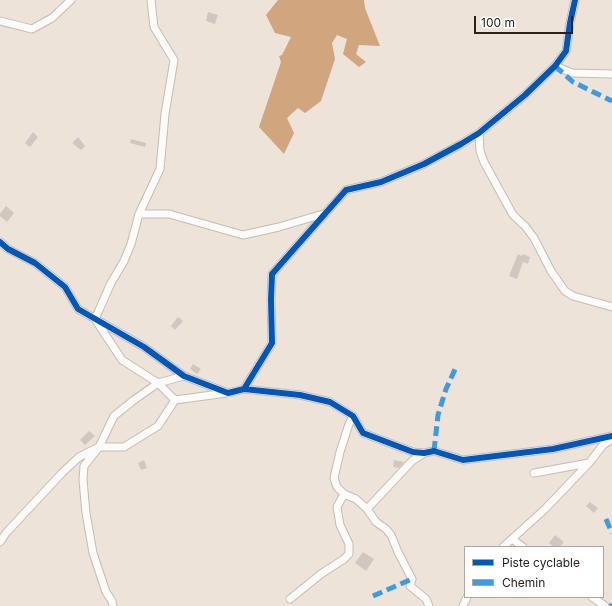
<!DOCTYPE html>
<html>
<head>
<meta charset="utf-8">
<style>
	body { margin:0 }
	#map { position:relative; width:612px; height:606px; overflow:hidden; background:#eee3d9; font-family:Inter,sans-serif }
	canvas { display:block }
	.legend { position:absolute; left:464px; top:546px; width:140px; height:52px; box-sizing:border-box; background:#fff; border:1px solid #a9a6a4; margin:0; padding:5px 7px; list-style:none; font-size:12px; color:#29211b }
	.legend li { display:flex; align-items:center; gap:8px; height:20px }
	.legend b { width:20px; border:1px solid #a9a6a4 }
	.scale { position:absolute; left:474px; top:16px; width:99px; height:18px; box-sizing:border-box; border:2px solid #29211b; border-top:0; padding-left:5px; font-size:12px; line-height:14px; white-space:nowrap; color:#29211b; -webkit-text-stroke:3px #fff; paint-order:stroke }
</style>
</head>
<body>
<div id="map">
<canvas width="612" height="606"></canvas>
<ul class="legend">
<li><b style="height:5px;background:#0057b8"></b>Piste cyclable</li>
<li><b style="height:5px;background:#3d9bdf"></b>Chemin</li>
</ul>
<div class="scale">100 m</div>
</div>
<script>
const context = document.querySelector('canvas').getContext('2d');
context.lineJoin = 'round';
function fillPath(path, color) { context.fillStyle = color; context.fill(path, 'evenodd'); }
function stroke(path, color, width, dash) { context.strokeStyle = color; context.lineWidth = width; context.lineCap = dash ? 'butt' : 'round'; context.setLineDash(dash || []); context.stroke(path); }
const water = new Path2D(`
	M278 0H364L365 8 380 46 359 45 356 54 366 62 359 67 343 54 347 39 337 35 332 43 335 59 321 101 305 113 298 108 287 118 294 133 284 154 259 127 281 62 279 56 282 55 291 37 275 33 266 15Z`);
const building = new Path2D(`
	M208 12 218 15 215 24 206 21Z
	M33 132 38 137 30 147 25 143Z
	M78 137 85 146 81 150 72 143Z
	M131 139 146 143 145 147 130 143Z
	M6 206 14 213 7 222 0 216V214Z
	M518 254 522 256 523 254 530 257 528 264 523 262 517 279 509 276Z
	M178 317 183 321 175 330 171 326Z
	M193 364 201 369 197 374 190 369Z
	M89 431 95 436 85 445 80 440Z
	M144 460 147 468 141 470 138 463Z
	M394 460 404 462 399 468 393 467Z
	M590 502 598 508 594 513 586 506Z
	M555 535 564 542 560 547H554L549 543Z
	M363 552 374 559 366 571 355 563Z`);
const minor = new Path2D(`
	M151 0 154 27 174 60 165 114 160 169 139 214 131 244 124 261 111 283 95 319 122 360 158 383 175 400
	M0 21 32 29 52 18 71 0
	M555 66 572 73 612 74
	M479 133 480 151 484 162 513 215 525 226 534 238 551 271 565 291 573 296 612 307
	M139 214H169L243 235 279 227 323 214
	M0 242 8 249 35 263 65 287 78 309 144 347 184 376 228 393 244 389 300 395 330 402 353 416 363 433 413 452 424 453 434 451 463 460 553 449 612 436
	M244 389 272 343 271 300 272 274 346 190 381 182 424 164 461 144 479 133 525 95 555 66 566 51 570 23 575 0
	M353 416 349 424 340 452 334 478 337 487 344 494 356 499 367 509 412 461 424 453
	M534 473 589 463 603 445 612 439
	M367 509 376 522 386 529 391 535 398 552 412 579 410 586 426 599 429 606
	M512 539 523 547
	M0 542 6 533 62 473 79 457 99 447 114 416 134 400 158 383 184 376
	M503 547 545 509 589 463
	M592 597 605 606
	M290 599 321 574 344 559 349 554V544L340 525 337 507 344 494
	M113 606 112 601 106 592 93 553 86 513 83 480 84 466 99 447H124L158 426 175 400 227 393
	M463 606 467 597`);
const quiet = new Path2D(`
	M555 66 573 82 612 101
	M434 451 438 415 446 389 457 365
	M606 519 612 533
	M373 596 412 579
	M611 606 612 604`);
const cycleway = new Path2D(`
	M0 242 8 249 35 263 65 287 78 309 144 347 184 376 228 393 244 389 300 395 330 402 353 416 363 433 413 452 424 453 434 451 463 460 553 449 612 436
	M244 389 272 343 271 300 272 274 346 190 381 182 424 164 461 144 479 133 525 95 555 66 566 51 570 23 575 0`);
fillPath(water, '#d1a57d');
fillPath(building, '#d0c8c0');
stroke(minor, '#c5bcb5', 9);
stroke(minor, '#fcfbf9', 7);
stroke(quiet, '#3d9bdf', 5, [10, 5]);
stroke(cycleway, '#0057b8', 6);
</script>
</body>
</html>
